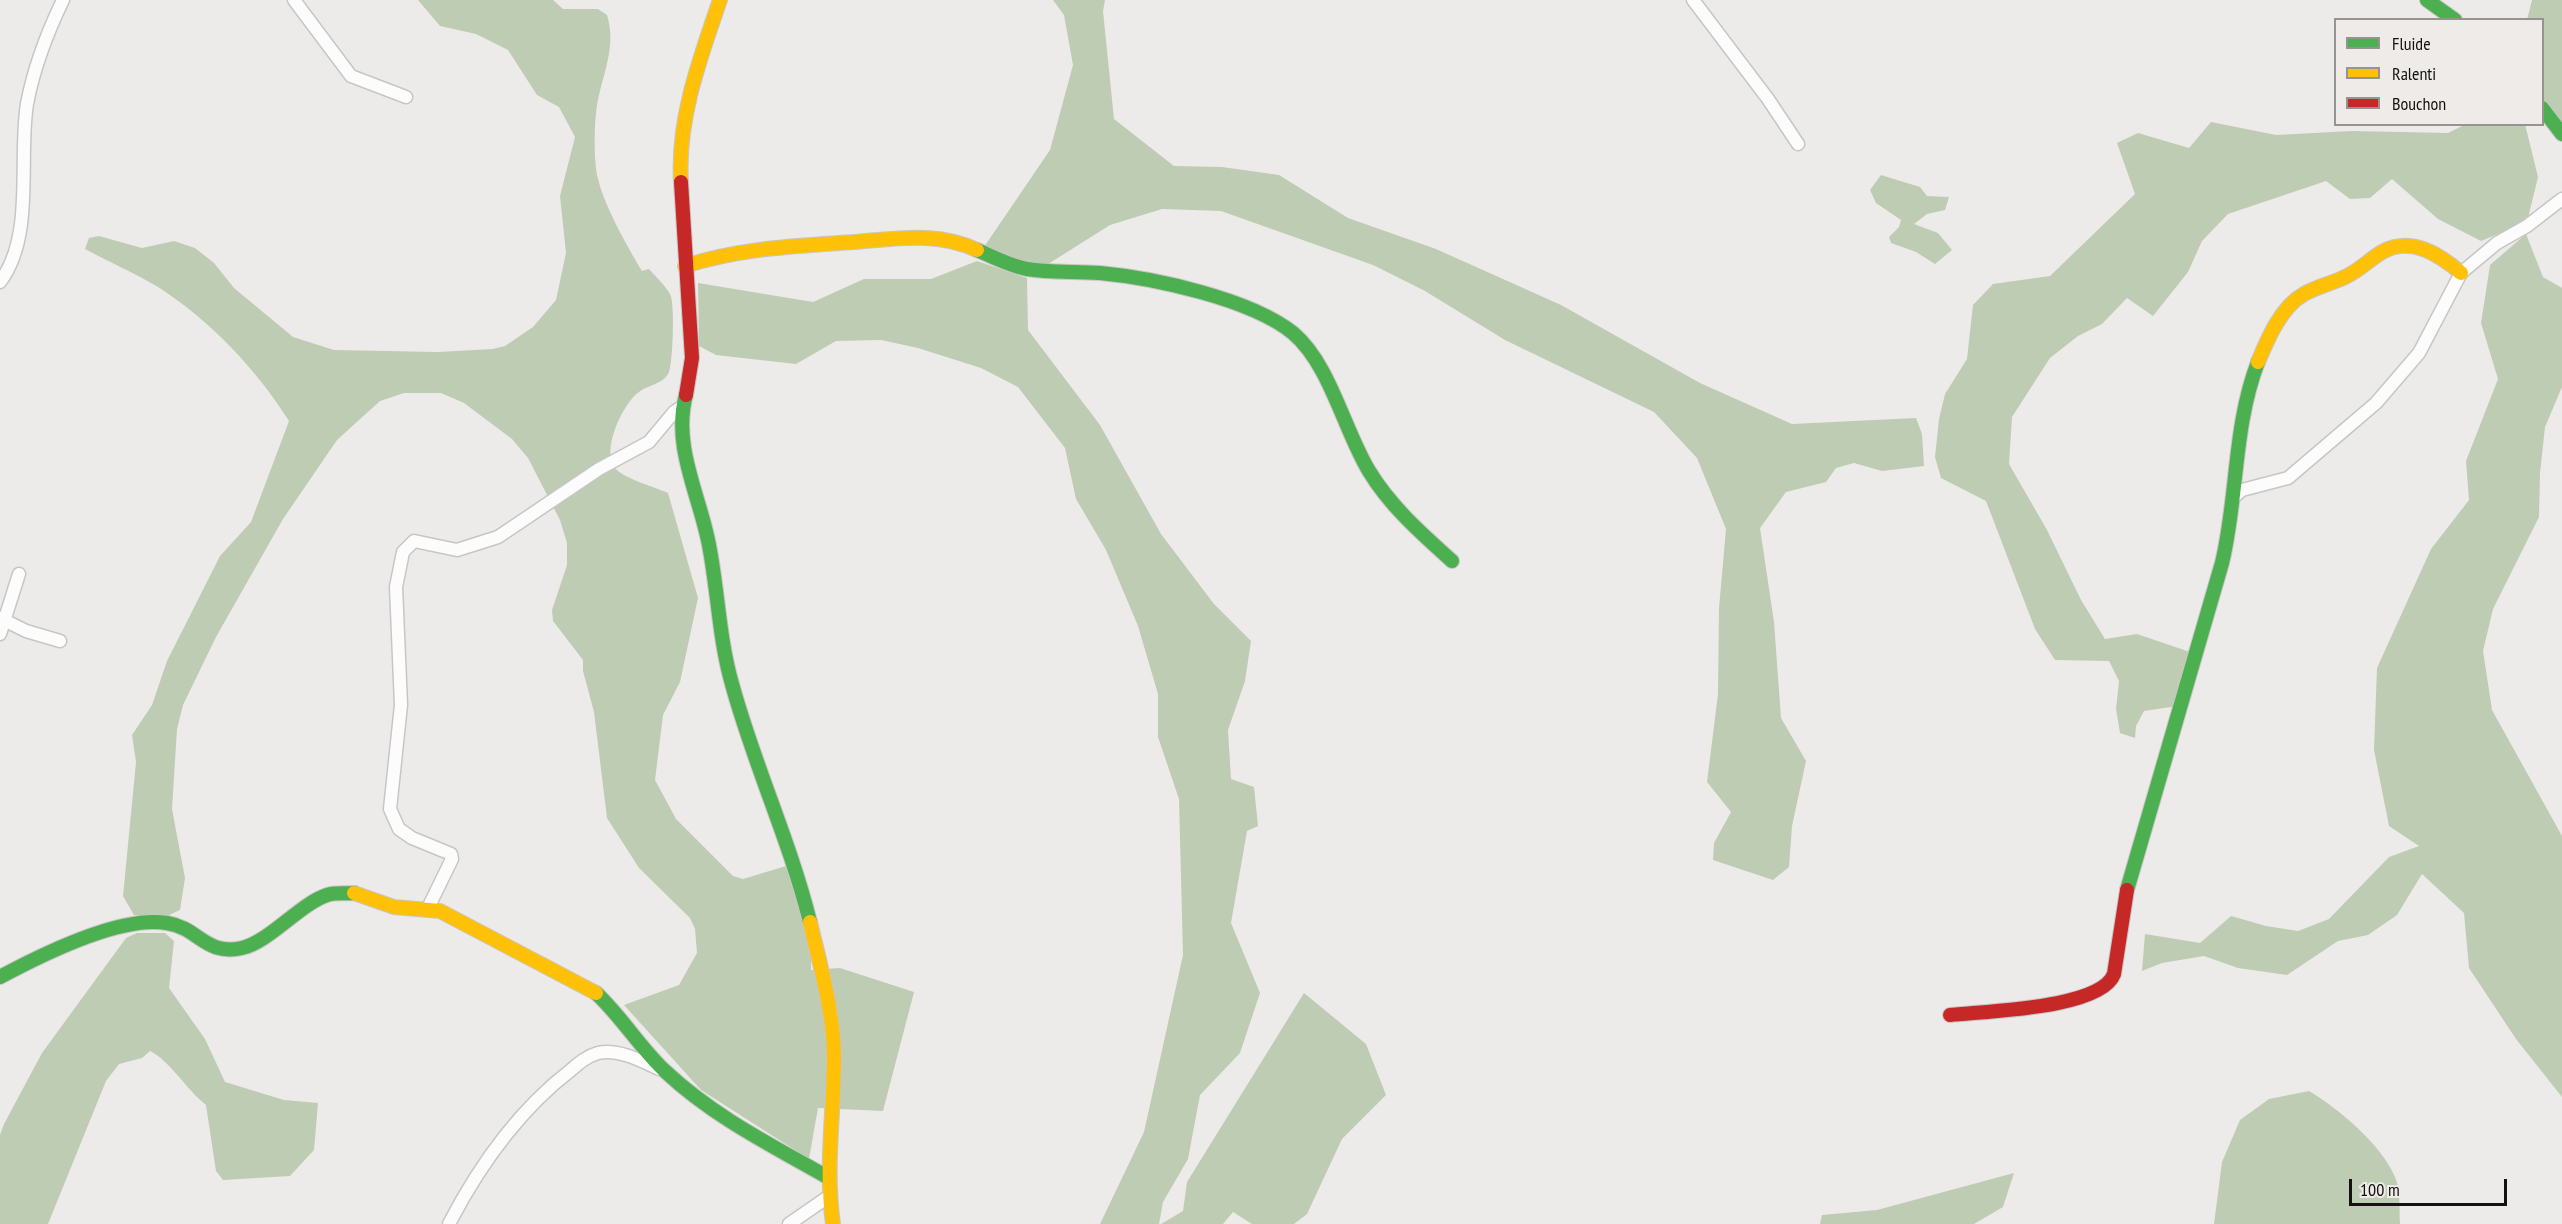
<!DOCTYPE html>
<html>
<head>
<meta charset="utf-8">
<style>
	body { margin:0 }
	#map { position:relative; width:2562px; height:1224px; overflow:hidden; background:#edebe9; font-family:"PT Sans Narrow",sans-serif }
	canvas { display:block }
	.legend { position:absolute; left:2334px; top:18px; width:210px; height:108px; box-sizing:border-box; background:#eeebe8; border:2px solid #969492; margin:0; padding:8px 10px; list-style:none; font-size:18px; color:#131211 }
	.legend li { display:flex; align-items:center; gap:12px; height:30px }
	.legend b { width:30px; border:2px solid #969492 }
	.scale { position:absolute; left:2349px; top:1179px; width:158px; height:27px; box-sizing:border-box; border:3px solid #131211; border-top:0; padding-left:8px; font-size:18px; line-height:21px; white-space:nowrap; color:#131211; -webkit-text-stroke:4px #eeebe8; paint-order:stroke }
</style>
</head>
<body>
<div id="map">
<canvas width="2562" height="1224"></canvas>
<ul class="legend">
<li><b style="height:8px;background:#4caf50"></b>Fluide</li>
<li><b style="height:8px;background:#ffc107"></b>Ralenti</li>
<li><b style="height:8px;background:#c62828"></b>Bouchon</li>
</ul>
<div class="scale">100 m</div>
</div>
<script>
const context = document.querySelector('canvas').getContext('2d');
context.lineJoin = 'round';
function fillPath(path, color) { context.fillStyle = color; context.fill(path, 'evenodd'); }
function stroke(path, color, width, dash) { context.strokeStyle = color; context.lineWidth = width; context.lineCap = dash ? 'butt' : 'round'; context.setLineDash(dash || []); context.stroke(path); }
const forest = new Path2D(`
	M418 0H553L563 9H598L607 15C618 50 599 80 596 114 594 130 594 164 598 179 605 207 627 246 642 271L649 269C656 277 665 285 670 294 675 302 673 361 669 372 664 384 648 385 639 392 623 403 599 453 617 470 626 479 655 487 668 493L698 598 680 682 663 715 655 780 676 819 733 876 743 879 786 866 811 924V970L840 968 914 992 883 1111 818 1108 809 1159 701 1090 624 1005 679 985 697 953 695 929 690 918 639 868 607 818 594 712 583 671V660L553 621 552 610 567 565V543L560 520 528 458 512 439 464 403 441 393H404L380 401 337 440 283 519 216 637 183 705 177 729 172 809 185 878 180 910 169 915H134L123 896 136 762 132 735 152 705 167 661 220 556 251 522 289 421C257 370 210 320 158 287 135 273 109 262 85 249L89 238 99 236 142 248 174 241 195 248 214 263 234 288 293 337 334 350 438 352 493 349 505 346 533 327 556 300 566 253 560 196 575 137 559 107 537 95 508 50 476 34 440 26Z
	M1053 0H1105L1103 11 1114 119 1174 166 1222 167 1279 175 1348 218 1436 249 1561 305 1700 383 1792 424 1916 418 1922 434 1924 466 1882 471 1854 463 1836 468 1826 482 1786 492 1760 528 1774 622 1781 718 1806 761 1792 826 1789 867 1773 880 1713 860 1714 843 1731 812 1707 782 1718 694 1719 608 1726 529 1697 458 1654 412 1505 340 1425 291 1373 265 1221 211 1162 209 1110 225 1045 266 1005 258 984 247 1050 150 1073 65 1064 15Z
	M2532 0H2562V131L2543 109 2542 20H2527Z
	M2211 122 2276 135 2352 131 2448 133 2466 124H2525L2538 177 2527 222 2481 241 2438 219 2392 179 2370 198 2350 199 2326 181 2228 214 2202 241 2188 272 2153 316 2127 298 2102 324 2078 336 2050 358 2012 417 2009 464 2047 530 2081 600 2105 639 2137 634 2193 653 2178 706 2144 711 2136 726 2135 738 2120 733 2116 709 2119 681 2109 661 2055 660 2035 629 1986 501 1941 478 1935 457 1939 419 1945 394 1967 359 1973 305 1993 284 2050 276 2135 194 2117 143 2138 133 2189 148Z
	M1881 175 1920 187 1927 196 1949 197 1945 210 1927 214 1914 224 1938 233 1952 250 1935 264 1916 252 1891 243 1889 237 1899 227 1901 220 1876 203 1870 190Z
	M2526 234 2543 277 2562 288V387L2545 427 2540 473 2539 517 2493 609 2483 651 2492 710 2562 836V1097L2516 1039 2469 968 2464 913 2422 874 2397 915 2368 935 2338 941 2287 975 2238 968 2204 956 2162 963 2142 971 2145 934 2200 943 2231 916 2266 926 2298 931 2329 919 2389 857 2419 846 2389 826 2374 750 2377 668 2431 549 2469 500 2466 461 2498 379 2481 323 2490 265Z
	M977 261 1027 278 1028 330 1100 425 1161 534 1214 604 1251 641 1245 681 1228 730 1231 779 1254 787 1258 826 1247 831 1231 923 1260 993 1240 1053 1200 1095 1188 1159 1163 1202 1159 1224H1100L1144 1132 1183 955 1179 799 1158 737V694L1138 626 1106 550 1076 499 1065 448 1018 387 981 368 918 348 881 340 836 341 796 364 716 355 699 346 698 283 813 302 864 279H931Z
	M137 933H165L174 941 169 988 205 1039 225 1082 284 1100 318 1103 314 1150 290 1176 223 1180 216 1171 206 1105C186 1089 170 1061 150 1051L142 1058 119 1064 106 1081 48 1224H0V1135L4 1124 42 1053 126 938Z
	M1304 993 1366 1044 1386 1095 1342 1139 1307 1214 1294 1224H1252L1233 1212 1223 1224H1161L1183 1211 1187 1182Z
	M2309 1091C2339 1109 2381 1144 2395 1177 2401 1189 2399 1210 2400 1224H2214L2222 1162 2240 1120 2269 1099Z
	M2014 1173 2003 1207 1974 1224H1820L1822 1215 1877 1210Z`);
const street = new Path2D(`
	M294 0 351 76 406 97
	M1693 0 1768 99 1798 144
	M0 282C35 236 18 158 27 104 34 67 47 33 63 0
	M2234 497 2242 490 2288 478 2376 403 2419 353 2461 273 2497 243 2527 226 2562 199
	M0 618 26 631 60 641
	M0 634 19 574
	M428 908 452 859 451 854 412 838 399 829 390 809 401 705 396 587 403 552 414 541 457 550 498 537 599 469 649 442 674 412 683 406
	M449 1224C479 1166 519 1110 571 1070 579 1063 587 1056 598 1053 617 1048 642 1061 659 1069
	M789 1224 828 1197`);
const fast = new Path2D(`
	M2427 0 2455 20
	M2542 108 2562 134
	M977 250C993 257 1010 266 1027 269 1051 273 1076 271 1100 273 1154 278 1251 299 1293 333 1330 364 1344 430 1369 471 1390 506 1422 534 1452 561
	M686 395C672 446 700 496 709 545 718 591 719 639 732 684 754 765 790 841 810 922
	M2127 890 2222 563C2238 497 2233 427 2258 362
	M0 977C41 955 120 915 167 923 199 928 205 956 242 948 269 942 300 904 327 895 335 892 346 894 354 893
	M596 993C622 1017 640 1048 666 1072 714 1117 773 1146 829 1178`);
const slow = new Path2D(`
	M681 182C677 120 700 58 720 0
	M685 266C740 248 796 246 854 242 896 239 937 231 977 250
	M2258 362C2268 338 2281 307 2304 294 2318 286 2334 283 2347 276 2360 270 2370 259 2382 252 2411 236 2439 254 2461 273
	M354 893 394 907 440 911 596 993
	M810 922C820 965 834 1013 834 1058 834 1114 825 1168 833 1224`);
const jam = new Path2D(`
	M681 182 692 358 686 395
	M1950 1015C1984 1011 2101 1009 2114 974L2127 890`);
fillPath(forest, '#beccb3');
stroke(street, '#c8c6c5', 15);
stroke(fast, '#c8c6c5', 16);
stroke(slow, '#c8c6c5', 16);
stroke(jam, '#c8c6c5', 16);
stroke(street, '#fcfcfc', 12);
stroke(fast, '#4caf50', 14);
stroke(slow, '#ffc107', 14);
stroke(jam, '#c62828', 14);
</script>
</body>
</html>
